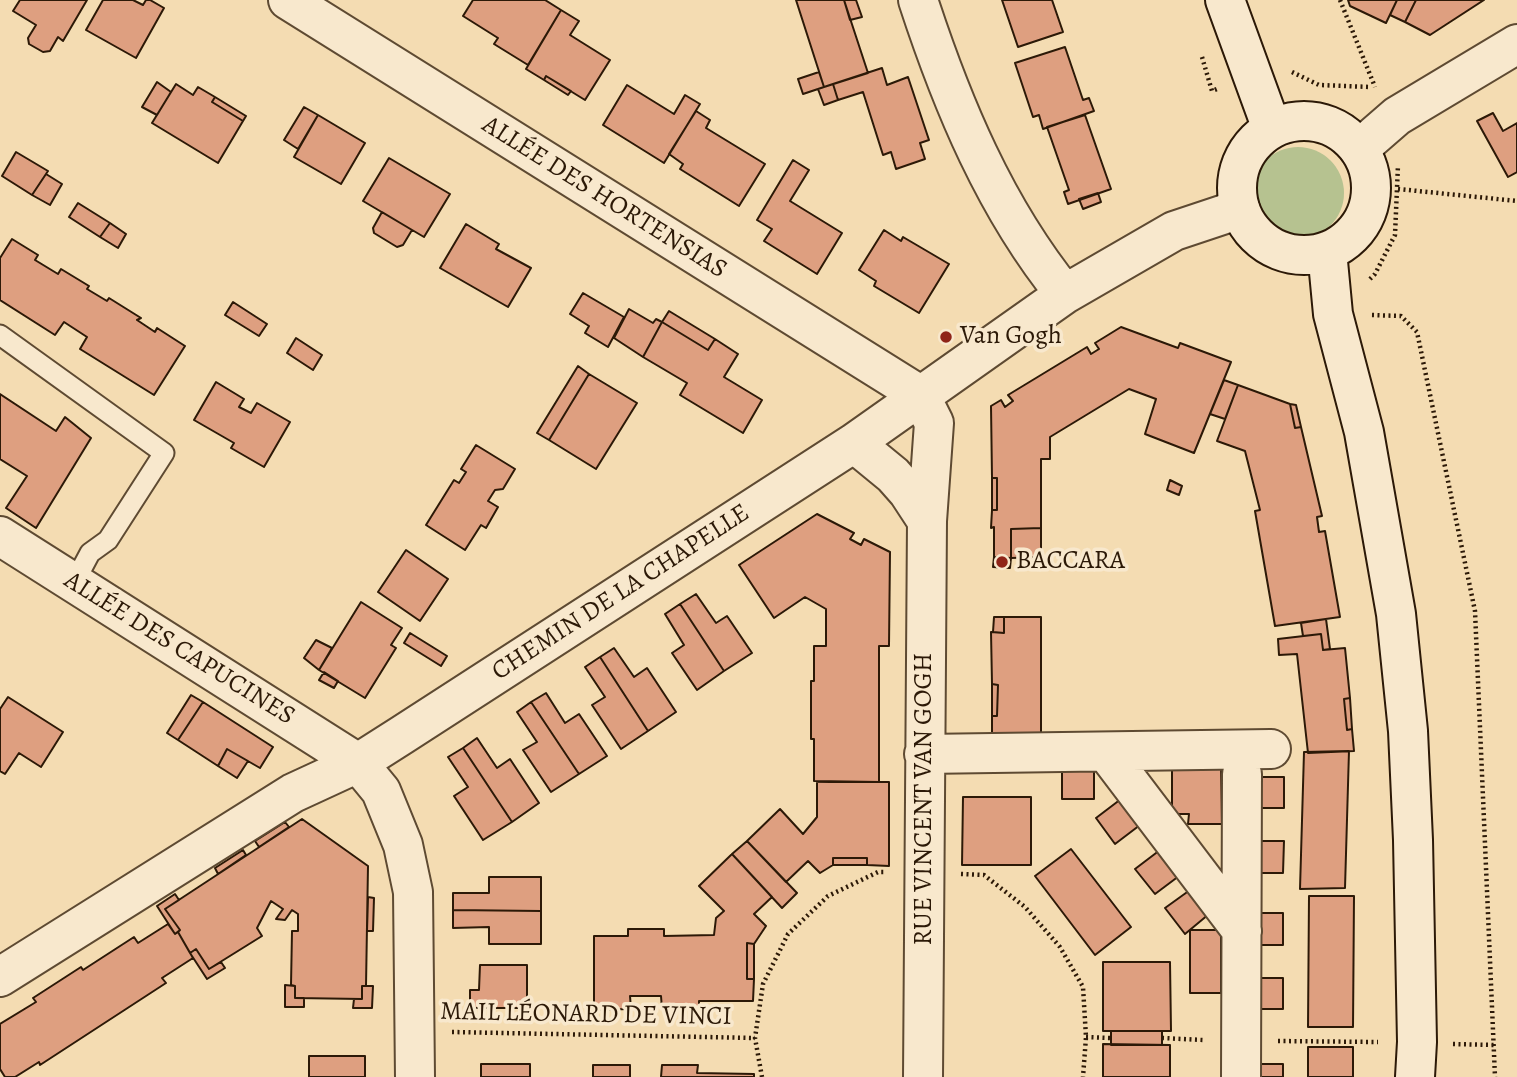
<!DOCTYPE html>
<html>
<head>
<meta charset="utf-8">
<style>
	body { margin:0 }
	canvas { display:block; background:#f4dcb2 }
</style>
</head>
<body>
<canvas width="1517" height="1077"></canvas>
<script>
const context = document.querySelector('canvas').getContext('2d');
context.lineJoin = 'round';
function fillPath(path, color) { context.fillStyle = color; context.fill(path, 'evenodd'); }
function stroke(path, color, width, dash) { context.strokeStyle = color; context.lineWidth = width; context.lineCap = dash ? 'butt' : 'round'; context.setLineDash(dash || []); context.stroke(path); }
function label(font, color, halo, rows, align = 'center') {
  context.font = font + ' Alegreya,serif'; context.lineWidth = 7; context.setLineDash([]); context.textBaseline = 'middle'; context.strokeStyle = halo; context.fillStyle = color; for (const [text, x, y, turn = 0] of rows) {
    context.save(); context.translate(x, y); context.rotate((+turn || 0) * Math.PI / 180); context.textAlign = isNaN(turn) ? turn : align; if (halo) context.strokeText(text, 0, 0); context.fillText(text, 0, 0); context.restore();
  }
}
const green = new Path2D(`
	M1252 193a46 46 0 1 1 92 0a46 46 0 1 1-92 0Z`);
const building = new Path2D(`
	M20 0H87L63 41 58 37 50 51 43 52 29 44 28 38 36 25 13 11Z
	M103 0H133L143 5 146 0H150L164 8 136 58 86 30Z
	M473 0H545L561 10 528 65 494 44 498 38 463 16Z
	M796 0H844L868 73 824 87Z
	M844 0H856L862 17 850 20Z
	M1002 0H1052L1063 32 1018 47Z
	M1348 0H1397L1386 23 1350 6Z
	M1397 0H1416L1405 22 1390 15Z
	M1416 0H1484L1430 35 1405 22Z
	M561 10 579 21 570 35 610 60 585 100 546 76 544 80 526 69Z
	M1065 47 1083 100 1089 98 1094 111 1043 129 1039 115 1033 117 1015 63Z
	M882 68 887 85 908 77 929 140 920 143 925 159 896 169 891 152 883 155 863 92 838 100 833 84Z
	M819 72 824 87 803 94 798 79Z
	M546 76 571 91 568 95 544 80Z
	M157 82 171 92 157 115 142 107Z
	M176 84 193 95 198 87 215 97 212 102 243 121 218 163 152 123Z
	M833 84 838 100 824 105 818 89Z
	M627 85 674 114 685 95 700 104 664 163 603 125Z
	M215 97 246 116 243 121 212 102Z
	M304 107 318 115 298 149 284 140Z
	M696 111 710 120 706 128 765 164 739 206 680 169 683 164 669 154Z
	M1493 113 1503 131 1517 123V172L1508 177 1477 121Z
	M318 115 365 143 341 184 294 157Z
	M1085 115 1111 189 1068 204 1064 192 1069 190 1047 127Z
	M16 152 48 171 32 195 2 176Z
	M389 158 450 194 424 237 363 201Z
	M793 160 809 170 790 201 842 233 817 274 764 241 772 229 757 220Z
	M46 174 62 184 50 205 32 195Z
	M1098 193 1101 202 1083 209 1079 199Z
	M78 203 110 223 100 237 69 217Z
	M382 212 412 230 403 245 397 247 374 233 373 228Z
	M110 223 126 234 118 248 100 237Z
	M466 224 499 244 496 249 531 268 508 307 440 268Z
	M884 230 901 241 903 237 949 264 919 313 874 286 876 281 859 270Z
	M12 239 38 255 35 260 58 274 61 269 89 286 87 289 107 301 109 298 141 318 137 320 155 332 157 328 185 346 154 395 80 349 87 337 64 322 55 335 0 300V258Z
	M583 293 624 317 608 347 585 333 589 326 570 314Z
	M233 302 267 324 259 336 225 315Z
	M629 309 653 323 656 319 662 322 643 357 614 338Z
	M669 311 715 339 708 350 662 322Z
	M662 322 708 350 715 339 738 354 724 377 762 400 743 433 680 395 687 383 643 357Z
	M1121 327 1178 348 1180 343 1231 362 1194 453 1145 434 1156 399 1129 389 1050 437V459H1041V528L1011 529V558L994 557V527L991 528 992 510H997V478H992L991 406 1001 400 1005 407 1013 401 1008 395 1087 347 1091 354 1099 349 1095 343Z
	M296 338 322 355 313 370 287 353Z
	M578 366 589 374 549 440 537 433Z
	M589 374 637 403 596 469 549 440Z
	M1224 380 1238 385 1225 419 1210 414Z
	M216 382 244 399 239 407 251 413 257 403 290 422 264 467 231 448 234 443 194 420Z
	M1238 385 1290 404 1295 428 1301 427 1322 516 1317 517 1319 532 1325 531 1340 617 1275 626 1255 511 1260 510 1245 451 1217 441Z
	M0 394 56 431 65 417 91 438 36 528 6 508 27 476 0 459Z
	M1290 404 1296 405 1301 427 1295 428Z
	M476 445 515 469 503 489 495 490 488 501 498 507 486 528 481 525 465 550 426 525 454 480 459 483 466 472 461 469Z
	M992 478H997V510H992Z
	M1170 480 1182 486 1179 495 1167 490Z
	M817 514 854 533 850 539 861 545 864 539 890 552 889 646H879V782L814 781V739H811V681H814V646H826V609L805 597 774 618 739 565Z
	M1041 528V557L1011 558V529Z
	M406 550 448 579 420 621 378 592Z
	M994 557 1011 558 1010 568 993 567Z
	M696 594 716 623 727 616 752 653 724 671 680 604Z
	M361 602 402 628 391 645 396 648 365 698 319 670Z
	M680 604 724 671 697 690 672 653 684 645 665 614Z
	M994 617H1004V633L993 632Z
	M1004 617H1041V734H992V716H997L998 685 992 684 991 632 1004 633Z
	M1326 619 1330 649 1323 650 1321 634 1303 636 1301 623Z
	M410 633 447 656 441 666 404 643Z
	M1321 634 1323 650 1345 648 1350 698 1344 699 1347 730 1352 729 1354 751 1308 753 1297 654 1279 655 1278 639Z
	M316 640 332 648 319 670 304 658Z
	M614 648 634 677 647 668 676 712 648 731 600 657Z
	M600 657 648 731 621 749 592 705 605 697 585 667Z
	M324 672 338 681 334 688 319 680Z
	M992 684 998 685 997 716H992Z
	M546 693 565 723 579 714 607 756 579 774 531 702Z
	M191 695 203 702 178 740 167 733Z
	M8 697 63 732 41 767 19 753 5 774 0 771V709Z
	M1350 698 1352 729 1347 730 1344 699Z
	M203 702 273 747 260 768 227 749 218 766 178 740Z
	M531 702 579 774 551 792 523 750 537 742 517 712Z
	M477 738 497 768 510 759 539 803 512 822 463 748Z
	M463 748 512 822 483 840 454 796 468 787 448 757Z
	M227 749 248 761 237 778 218 766Z
	M1349 751 1345 888 1300 889 1304 752Z
	M1172 761H1221L1222 824H1188L1189 814H1172Z
	M1062 767 1094 768V799H1062Z
	M1252 777H1284V808H1253Z
	M817 782H889V866L867 865V858H833V865L820 873 808 861 786 882 747 841 780 809 803 834 817 817Z
	M963 797H1031V865H962Z
	M1121 799 1140 825 1115 844 1096 818Z
	M302 819 368 866 366 986H362V999L295 998V986L291 985 292 931H298V914L292 910 285 920 276 919 283 909 271 901 257 928 262 936 209 969 196 949 190 953 178 932 180 930 165 909Z
	M285 822 289 827 259 847 255 841Z
	M747 841 797 893 782 908 732 854Z
	M1253 841H1284L1283 873H1252Z
	M1071 849 1131 927 1095 955 1035 876Z
	M243 850 246 855 218 874 215 868Z
	M1160 850 1179 876 1155 894 1135 869Z
	M732 854 772 897 754 914 766 926 754 944 747 943V979H754L753 1001H699V1009H662L661 996H630L631 1009 594 1010V936H628V929H664V936L714 935 716 918 724 911 699 886Z
	M833 858H867V865H833Z
	M489 877H541V911L453 910V893H489Z
	M1190 890 1209 914 1185 934 1165 908Z
	M175 894 179 900 165 909 180 930 175 934 157 906Z
	M1309 896H1354L1353 1027H1308Z
	M368 897 374 898 373 931H367Z
	M453 910 541 911V944H489V927L453 928Z
	M1252 913H1283V945H1252Z
	M168 924 175 934 178 932 193 958 162 978 166 983 40 1065 39 1062 15 1077H5L0 1069V1024L36 1002 33 998 81 967 83 970 134 937 138 943Z
	M1190 930H1221V993H1190Z
	M747 943 754 944V979H747Z
	M196 949 209 969 221 962 225 968 207 979 190 953Z
	M1103 962H1170L1171 1031H1103Z
	M480 965H527V1008H470V990H479Z
	M1252 978H1283V1009H1252Z
	M285 985 295 986V998H304V1007H285Z
	M362 986H373L372 1008H353L354 999H362Z
	M1111 1031H1162V1045H1111Z
	M1103 1044 1170 1045V1077H1103Z
	M1308 1047H1353V1077H1308Z
	M309 1056H365V1077H309Z
	M481 1064H530V1077H481Z
	M1252 1064H1283V1077H1252Z
	M593 1065H630V1077H593Z
	M662 1065H698L697 1073 754 1074V1077H661Z`);
const path = new Path2D(`
	M1340 0 1375 87
	M1202 57 1212 91 1217 89
	M1292 72 1319 85 1371 87
	M1398 189 1517 201
	M1370 279 1375 274 1395 235 1398 165
	M1372 315 1401 316 1417 332 1475 611 1495 1077
	M961 874 984 875 1025 907 1060 947 1083 987 1086 1037 1083 1077
	M452 1032 755 1038
	M1086 1037 1111 1038
	M1162 1038 1203 1040
	M1278 1041 1378 1042
	M1453 1044 1495 1045
	M762 1077 755 1038 763 984 788 934 828 896 878 872H885`);
const service = new Path2D(`
	M0 335 164 453 108 540 90 553 74 583`);
const minor = new Path2D(`
	M288 0 920 395
	M918 0C952 104 995 208 1065 294
	M1359 149 1397 116 1517 44
	M920 395 934 423 927 521 923 1077
	M854 443 893 475 908 492 927 521
	M0 536 358 763 381 791 403 845 413 892 415 1077
	M1107 753 1242 931
	M924 754 1271 749
	M0 977 293 793 358 763 402 735 854 443 1065 294 1174 231 1240 209
	M1241 1077 1242 774`);
const secondary = new Path2D(`
	M1225 0 1272 129
	M1237 188a67 67 0 1 1 134 0a67 67 0 1 1-134 0Z
	M1327 251 1333 314 1364 432 1396 614 1408 731 1413 840 1417 1042 1415 1077`);
const markers = [
	[946,337,7,"#8f2418"],
	[1002,562,7,"#8f2418"]
];
const streetNames = [
	["ALLÉE DES HORTENSIAS",604,198,32],
	["CHEMIN DE LA CHAPELLE",621,593,-33],
	["ALLÉE DES CAPUCINES",179,649,32],
	["RUE VINCENT VAN GOGH",925,799,-90],
	["MAIL LÉONARD DE VINCI",586,1015,1]
];
const poiNames = [
	["Van Gogh",960,337],
	["BACCARA",1016,562]
];
fillPath(green, '#b6c290');
fillPath(building, '#de9f80');
stroke(building, '#2c1907', 2);
stroke(service, '#5e4a32', 23);
stroke(minor, '#5e4a32', 42);
stroke(secondary, '#2c1907', 42);
stroke(path, '#2c1907', 4.5, [2, 3.5]);
stroke(service, '#f8e8cd', 19);
stroke(minor, '#f8e8cd', 38);
stroke(secondary, '#f8e8cd', 38);
for (const [x, y, r, color] of markers) { const dot = new Path2D(); dot.arc(x, y, r, 0, 2 * Math.PI); context.fillStyle = color; context.fill(dot); stroke(dot, '#f8e8cd', 2.5); }
label('26px', '#2c1907', '#f8e8cd', streetNames);
label('26px', '#2c1907', '#f8e8cd', poiNames, 'left');
</script>
</body>
</html>
